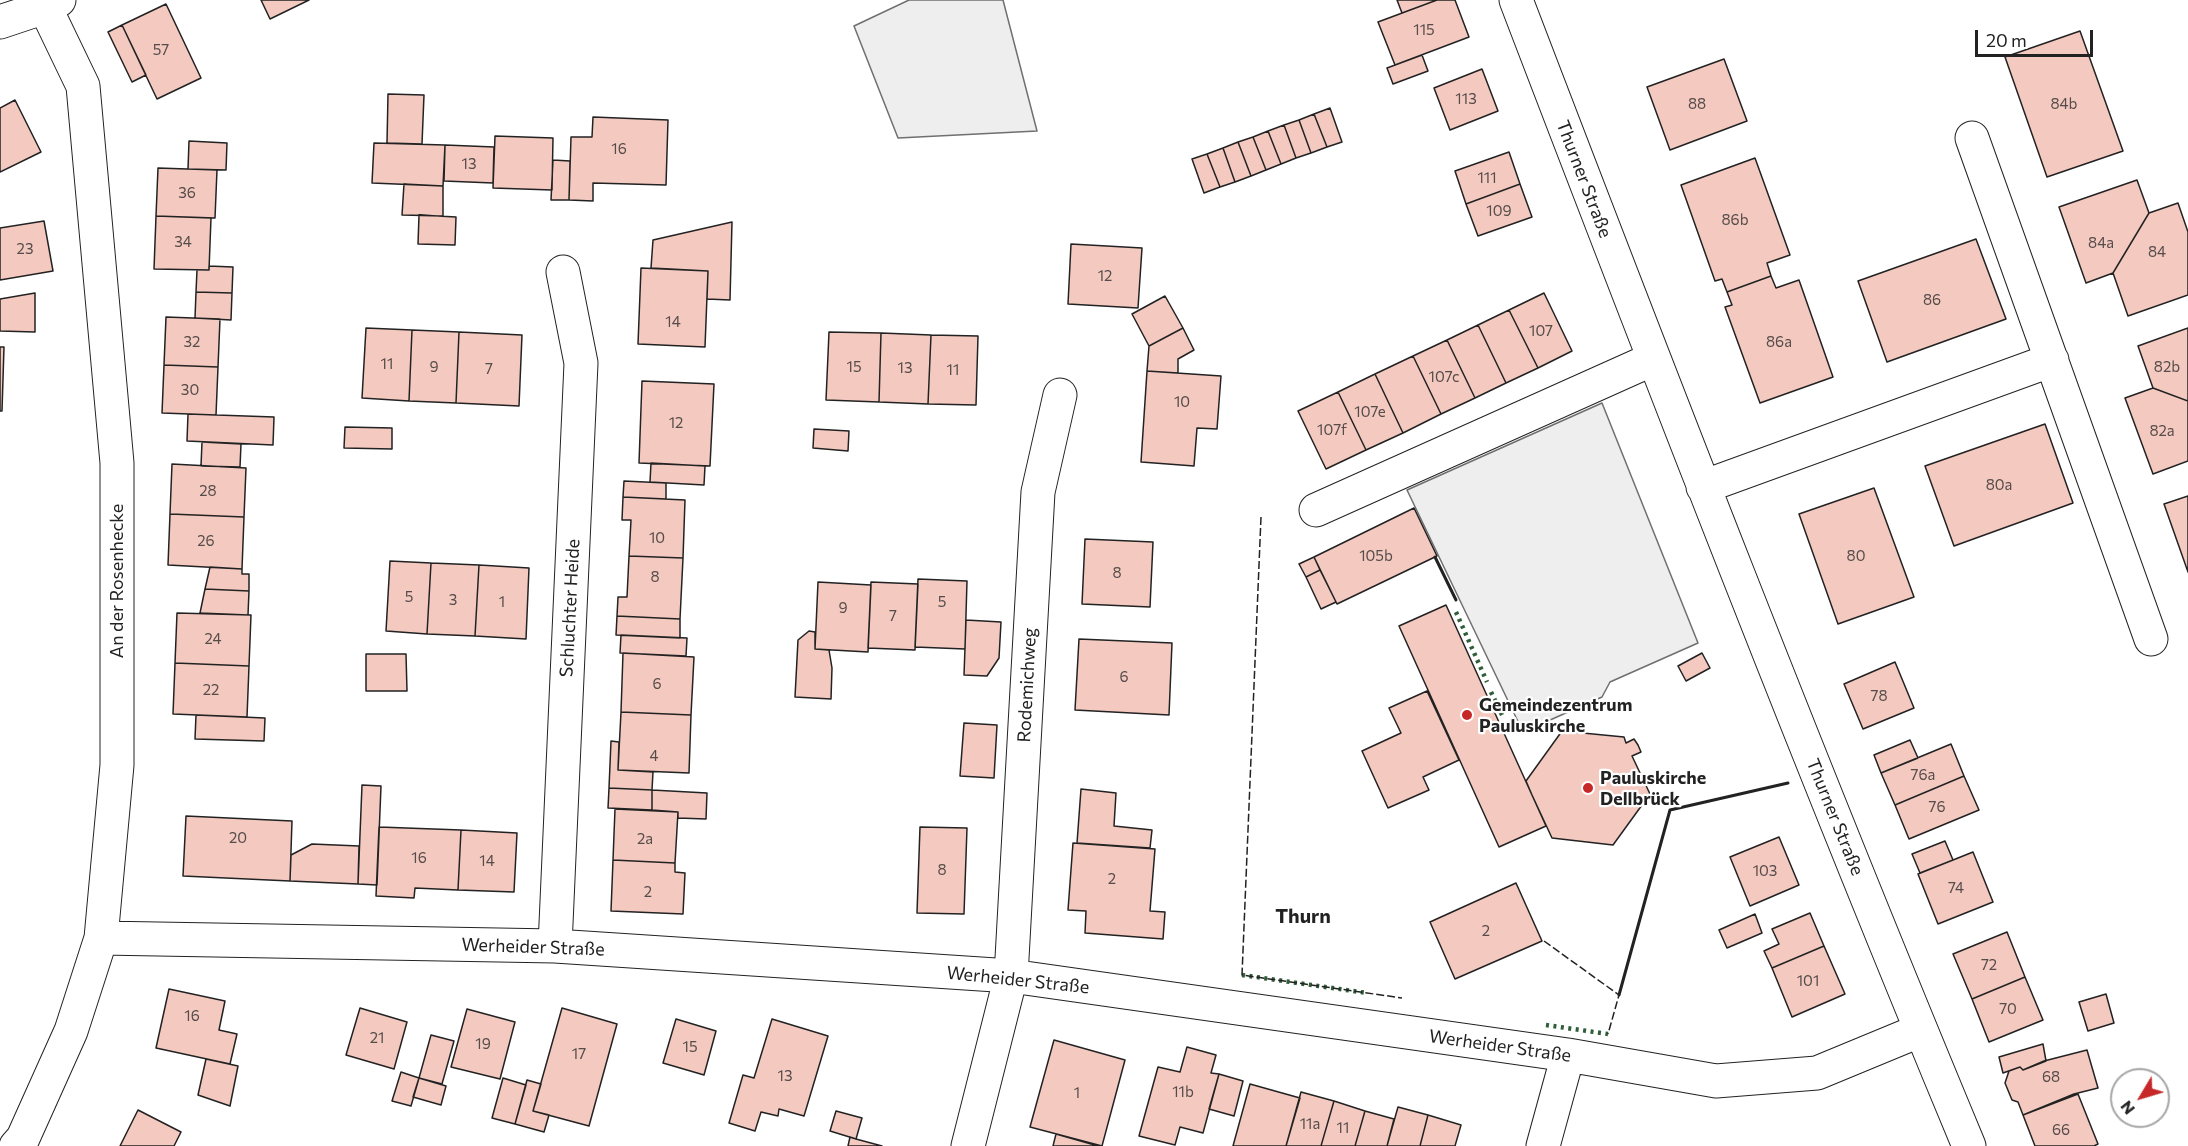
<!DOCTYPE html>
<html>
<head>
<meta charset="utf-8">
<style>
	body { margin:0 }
	#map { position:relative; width:2188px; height:1146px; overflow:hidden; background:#fff; font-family:Commissioner,sans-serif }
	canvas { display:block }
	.north { position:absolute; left:2110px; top:1068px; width:60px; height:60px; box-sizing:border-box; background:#fff; border:2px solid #a7a7a7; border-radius:50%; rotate:232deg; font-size:16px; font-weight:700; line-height:24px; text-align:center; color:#222 }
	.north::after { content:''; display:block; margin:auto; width:21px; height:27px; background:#c62828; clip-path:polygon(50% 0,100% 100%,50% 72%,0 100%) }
	.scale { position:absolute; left:1975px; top:30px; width:118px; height:27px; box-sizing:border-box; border:3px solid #222; border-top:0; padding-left:8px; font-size:18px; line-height:21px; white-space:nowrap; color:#222; -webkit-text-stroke:4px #fff; paint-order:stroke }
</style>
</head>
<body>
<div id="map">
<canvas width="2188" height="1146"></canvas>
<div class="north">N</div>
<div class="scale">20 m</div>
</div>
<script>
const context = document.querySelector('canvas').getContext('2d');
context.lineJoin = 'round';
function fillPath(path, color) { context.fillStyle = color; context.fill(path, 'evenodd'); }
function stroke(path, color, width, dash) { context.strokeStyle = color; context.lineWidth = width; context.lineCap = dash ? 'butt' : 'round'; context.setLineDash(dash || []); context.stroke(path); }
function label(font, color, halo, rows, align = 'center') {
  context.font = font + ' Commissioner,sans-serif'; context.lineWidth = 4.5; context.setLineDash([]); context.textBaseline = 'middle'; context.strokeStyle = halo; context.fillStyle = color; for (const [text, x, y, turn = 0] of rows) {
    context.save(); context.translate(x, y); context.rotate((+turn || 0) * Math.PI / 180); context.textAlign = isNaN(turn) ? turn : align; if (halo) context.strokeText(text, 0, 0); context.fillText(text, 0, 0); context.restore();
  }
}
const green = new Path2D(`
	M909 0H1003L1037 131 898 138 854 26Z
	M1602 403 1698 643 1610 682 1602 697 1523 732 1407 490Z`);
const building = new Path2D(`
	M261 0H309L270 19Z
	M1397 0H1437L1402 13Z
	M1437 0H1455L1469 37 1395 65 1378 22Z
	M166 4 201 78 157 99 122 25Z
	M122 25 146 75 132 82 108 32Z
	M2080 31 2123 151 2047 177 2005 57Z
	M1422 55 1428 71 1393 84 1387 68Z
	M1724 59 1747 121 1670 150 1647 87Z
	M1482 69 1498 111 1450 130 1434 88Z
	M388 94 424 95 422 144 387 143Z
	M15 100 41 152 0 172V108Z
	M1330 108 1342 142 1327 147 1314 114Z
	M1314 114 1327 147 1311 153 1299 120Z
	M593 117 668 120 666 185 593 183V201L569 200 571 137H592Z
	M1299 120 1311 153 1296 158 1284 125Z
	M1284 125 1296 158 1281 164 1268 131Z
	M1268 131 1281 164 1266 170 1253 137Z
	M495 136 553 138 552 190 493 188Z
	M1253 137 1266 170 1251 176 1238 142Z
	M189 141 227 143 226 170 188 169Z
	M1238 142 1251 176 1235 182 1223 148Z
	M374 143 445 145 443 186 372 183Z
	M445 145 494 147 493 183 444 181Z
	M1223 148 1235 182 1220 187 1207 154Z
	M1509 152 1520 184 1466 204 1455 171Z
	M1207 154 1220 187 1204 193 1192 159Z
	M1755 158 1790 255 1767 263 1771 276 1727 292 1722 279 1715 281 1681 185Z
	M553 160 570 161 569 200H551Z
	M158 168 217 170 215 218 156 216Z
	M2137 180 2149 213 2113 273 2086 283 2059 207Z
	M404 184 443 186V216L402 215Z
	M1520 184 1532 217 1478 236 1466 204Z
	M2178 203 2188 232V295L2128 316 2113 273 2149 213Z
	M419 215 456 217 455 245 418 244Z
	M156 216 211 218 209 270 154 269Z
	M44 221 53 271 0 280V228Z
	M732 222 730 300 707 299 708 271 651 268 653 240Z
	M1976 239 2006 319 1887 362 1858 281Z
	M1071 244 1142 248 1138 308 1068 304Z
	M209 266 233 267 232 293 196 292 197 270H209Z
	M641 268 708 271 705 347 638 344Z
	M1771 276 1776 288 1799 280 1833 377 1760 403 1725 307 1732 305 1727 292Z
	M196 292 232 293 231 320 195 318Z
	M35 293V332L0 331V299Z
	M1544 293 1572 351 1538 368 1509 310Z
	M1165 296 1183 328 1149 346 1132 314Z
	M1509 310 1538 368 1506 383 1478 325Z
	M166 317 220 319 218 367 164 365Z
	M1478 325 1506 383 1475 398 1447 340Z
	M366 328 412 330 409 401 362 398Z
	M1183 328 1194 350 1178 359V373L1147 371 1149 346Z
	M2188 328V401L2153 388 2138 346Z
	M412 330 459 332 456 403 409 401Z
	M459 332 522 335 519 406 456 403Z
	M829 332 881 333 879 402 826 400Z
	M881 333 931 335 928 404 879 402Z
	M931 335 978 336 976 405 928 404Z
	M1447 340 1475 398 1441 414 1413 356Z
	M0 347H4L2 411H0Z
	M1413 356 1441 414 1403 433 1375 374Z
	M164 365 218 367 216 415 162 413Z
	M1147 371 1221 376 1217 429 1197 428 1194 466 1141 462Z
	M1375 374 1403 433 1366 450 1338 392Z
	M642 381 714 384 710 466 639 463Z
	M2153 388 2188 401V461L2153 474 2125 398Z
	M1338 392 1366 450 1326 469 1298 411Z
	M188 414 274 417 273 445 187 441Z
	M2045 424 2073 503 1954 546 1925 466Z
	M345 427 392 428V449L344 448Z
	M814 429 849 431 848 451 813 448Z
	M202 442 241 444 240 467 201 466Z
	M651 463 705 466 704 485 650 482Z
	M172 464 246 468 244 517 170 514Z
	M624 481 666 483V499L623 497Z
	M1874 488 1914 597 1838 624 1799 514Z
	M2188 496V572L2164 504Z
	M623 497 685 500 683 558 629 556 631 520H622Z
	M1414 508 1437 556 1337 604 1314 557Z
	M170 514 244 517 242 569 168 565Z
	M1085 539 1153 542 1150 607 1082 604Z
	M629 556 683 558 680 619 617 616 618 597H627Z
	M1314 557 1320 570 1306 577 1299 564Z
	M390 561 431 563 427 634 386 631Z
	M431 563 479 565 475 636 427 634Z
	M479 565 529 568 526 639 475 636Z
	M210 567 242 569V574H249V591L205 589Z
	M1320 570 1336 602 1321 609 1306 577Z
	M918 579 967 581 965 649 915 647Z
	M818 582 871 585 868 652 815 649Z
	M871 582 918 584 915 650 868 648Z
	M205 589 249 591 248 615 200 613Z
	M1446 605 1546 826 1499 847 1399 626Z
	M177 613 251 615 249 666 175 663Z
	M617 616 680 619V638L616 635Z
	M966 620 1001 622 999 658 987 676 964 675Z
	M809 631 815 632V649L829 650 832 668 831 699 795 697 798 640Z
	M621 635 687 638 686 656 620 653Z
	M1079 639 1172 643 1169 715 1075 710Z
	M623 653 694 657 691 715 621 712Z
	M1702 653 1710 668 1686 681 1678 666Z
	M366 654H406L407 691H366Z
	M1895 662 1914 708 1863 729 1844 684Z
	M175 663 249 666 247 717 173 714Z
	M1427 691 1459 760 1423 777 1429 790 1388 808 1362 751 1401 733 1389 708Z
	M621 712 691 715 689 773 618 770Z
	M196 715 265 718 264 741 195 739Z
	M964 723 997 725 994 778 960 776Z
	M1562 731 1624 737 1626 743 1634 739 1638 745 1641 752 1632 756 1650 794 1613 845 1552 838 1532 795 1526 781Z
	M1910 740 1918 758 1881 773 1874 755Z
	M611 741 619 742 618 770 653 772 652 790 609 788Z
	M1951 744 1964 776 1895 805 1881 773Z
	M1964 776 1979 810 1909 839 1895 805Z
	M362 785 381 786 377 885 358 884Z
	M609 788 652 790V810L608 808Z
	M1081 789 1116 793 1114 826 1152 830 1150 848 1077 843Z
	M652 790 707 793 706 819 678 818V812L652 810Z
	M615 809 678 812 675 863 613 860Z
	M186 816 292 821 290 881 183 876Z
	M379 827 461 830 458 890 415 888 414 898 376 896Z
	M920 827 967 828 964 914 917 913Z
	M461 830 517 833 514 892 458 890Z
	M1779 837 1799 885 1750 906 1730 857Z
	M1945 841 1953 860 1920 873 1912 854Z
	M1073 843 1155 849 1150 911 1165 912 1163 939 1085 933 1086 911 1068 910Z
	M312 844 359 846 358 884 290 881 291 855Z
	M1973 852 1993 902 1938 924 1918 874Z
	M613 860 675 863V872L685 873 683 914 611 911Z
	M1516 883 1542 941 1455 979 1430 922Z
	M1810 913 1824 946 1772 968 1764 951 1779 944 1772 929Z
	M1755 914 1762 933 1727 948 1719 930Z
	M2007 932 2025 977 1972 999 1953 954Z
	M1824 946 1845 994 1792 1017 1772 968Z
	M2025 977 2043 1020 1989 1042 1972 999Z
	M169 989 225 1001 219 1030 237 1034 230 1064 156 1048Z
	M2106 994 2114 1023 2088 1031 2079 1002Z
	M360 1008 407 1022 394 1069 346 1055Z
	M562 1008 617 1024 589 1126 533 1111Z
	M467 1009 515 1022 500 1079 451 1067Z
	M676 1019 716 1031 704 1075 663 1063Z
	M772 1019 828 1036 804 1116 779 1109 778 1116 761 1112 755 1131 729 1123 743 1075 754 1078Z
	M431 1035 454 1041 442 1084 419 1078Z
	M1054 1040 1125 1060 1102 1146 1030 1127Z
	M2043 1044 2046 1061 2023 1070 2020 1067 2003 1073 1999 1057Z
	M1187 1047 1216 1055 1211 1073 1219 1074 1203 1133 1180 1127 1175 1145 1139 1136 1158 1067 1180 1072Z
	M2087 1050 2098 1088 2074 1094 2023 1115 2018 1102 2012 1100 2005 1083 2009 1071 2020 1067 2023 1070 2044 1061Z
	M206 1059 238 1066 230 1106 198 1095Z
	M401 1072 419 1078 411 1106 392 1101Z
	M1219 1074 1243 1081 1234 1116 1209 1109Z
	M419 1078 446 1086 441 1105 413 1097Z
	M503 1078 526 1085 515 1124 492 1118Z
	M527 1080 541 1084 533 1111 549 1115 544 1132 515 1124Z
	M1250 1084 1300 1098 1286 1146H1233Z
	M1301 1092 1334 1101 1321 1146H1286Z
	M2078 1094 2098 1144 2094 1146H2035L2023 1115Z
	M1334 1101 1365 1111 1355 1146H1321Z
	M1398 1107 1428 1115 1420 1146H1387Z
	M138 1110 181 1132 174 1146H120Z
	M836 1111 862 1118 856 1139 830 1131Z
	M1365 1111 1394 1119 1387 1146H1355Z
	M1428 1115 1461 1125 1455 1146H1420Z
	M1056 1134 1098 1146H1053Z
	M850 1137 856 1139 882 1146H848Z`);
const minor = new Path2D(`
	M1516 0C1663 384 1811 767 1969 1146
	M0 22 45 7 59 0
	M1972 138 2151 639
	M1703 487 2052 360
	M1316 510 1653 359
	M101 938 555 946 1011 976 1568 1055 1716 1081 1817 1073 1921 1030
	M555 946 581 363 563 272
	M16 1146 23 1138 71 1031 101 938 117 765V463L83 86 45 7
	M968 1146 1011 976 1038 492 1060 395
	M1543 1146 1568 1055`);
const hedge = new Path2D(`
	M1456 612 1487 682
	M1491 692 1503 717
	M1242 975 1367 993
	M1546 1025 1608 1034`);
const fence = new Path2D(`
	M1261 517 1242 975 1402 998
	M1544 941 1619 995 1608 1034`);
const wall = new Path2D(`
	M1435 557 1456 600
	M1619 995 1670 810 1788 783`);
const markers = [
	[1467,715,6,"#c62828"],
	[1588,788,6,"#c62828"]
];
const numberNames = [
	["115",1424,30],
	["57",161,50],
	["113",1466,99],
	["88",1697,104],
	["84b",2064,104],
	["16",619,149],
	["13",469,164],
	["111",1487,178],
	["36",187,193],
	["109",1499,211],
	["86b",1735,220],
	["34",183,242],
	["84a",2101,243],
	["23",25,249],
	["84",2157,252],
	["12",1105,276],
	["86",1932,300],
	["14",673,322],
	["107",1541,331],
	["32",192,342],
	["86a",1779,342],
	["11",387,364],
	["9",434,367],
	["15",854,367],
	["82b",2167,367],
	["13",905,368],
	["7",489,369],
	["11",953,370],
	["107c",1444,377],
	["30",190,390],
	["10",1182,402],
	["107e",1370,412],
	["12",676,423],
	["107f",1332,430],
	["82a",2162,431],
	["80a",1999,485],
	["28",208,491],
	["10",657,538],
	["26",206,541],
	["105b",1376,556],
	["80",1856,556],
	["8",1117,573],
	["8",655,577],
	["5",409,597],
	["3",453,600],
	["1",502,602],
	["5",942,602],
	["9",843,608],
	["7",893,616],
	["24",213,639],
	["6",1124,677],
	["6",657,684],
	["22",211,690],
	["78",1879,696],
	["4",654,756],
	["76a",1923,775],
	["76",1937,807],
	["20",238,838],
	["2a",645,839],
	["16",419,858],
	["14",487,861],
	["8",942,870],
	["103",1765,871],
	["2",1112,879],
	["74",1956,888],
	["2",648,892],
	["2",1486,931],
	["72",1989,965],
	["101",1808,981],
	["70",2008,1009],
	["16",192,1016],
	["21",377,1038],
	["19",483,1044],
	["15",690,1047],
	["17",579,1054],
	["13",785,1076],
	["68",2051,1077],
	["11b",1183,1092],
	["1",1077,1093],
	["11a",1310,1124],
	["11",1343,1128],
	["66",2061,1130]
];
const streetNames = [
	["Thurner Straße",1584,179,69],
	["An der Rosenhecke",117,581,-90],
	["Schluchter Heide",570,608,-87],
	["Rodemichweg",1027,685,-87],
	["Thurner Straße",1835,817,68],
	["Werheider Straße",533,947,2],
	["Werheider Straße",1018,980,6],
	["Werheider Straße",1500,1046,8]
];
const poiNames = [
	["Gemeindezentrum",1479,705],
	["Pauluskirche",1479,726],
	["Pauluskirche",1600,778],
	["Dellbrück",1600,799]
];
const neighbourhoodNames = [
	["Thurn",1303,916]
];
fillPath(green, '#eee');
stroke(green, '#6f6f6f', 1.5);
fillPath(building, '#f3c9c0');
stroke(building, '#222', 1.5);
stroke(minor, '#222', 35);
stroke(minor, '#fff', 33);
stroke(hedge, '#2f5e38', 4.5, [3, 4.5]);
stroke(fence, '#222', 1.5, [8, 3]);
stroke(wall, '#222', 3);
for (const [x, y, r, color] of markers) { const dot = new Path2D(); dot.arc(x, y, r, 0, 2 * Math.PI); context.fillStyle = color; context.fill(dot); stroke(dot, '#fff', 2); }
label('15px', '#564c4a', null, numberNames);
label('18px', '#222', '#fff', streetNames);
label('bold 18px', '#222', '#fff', poiNames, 'left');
label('bold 20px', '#222', '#fff', neighbourhoodNames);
</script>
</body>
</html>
